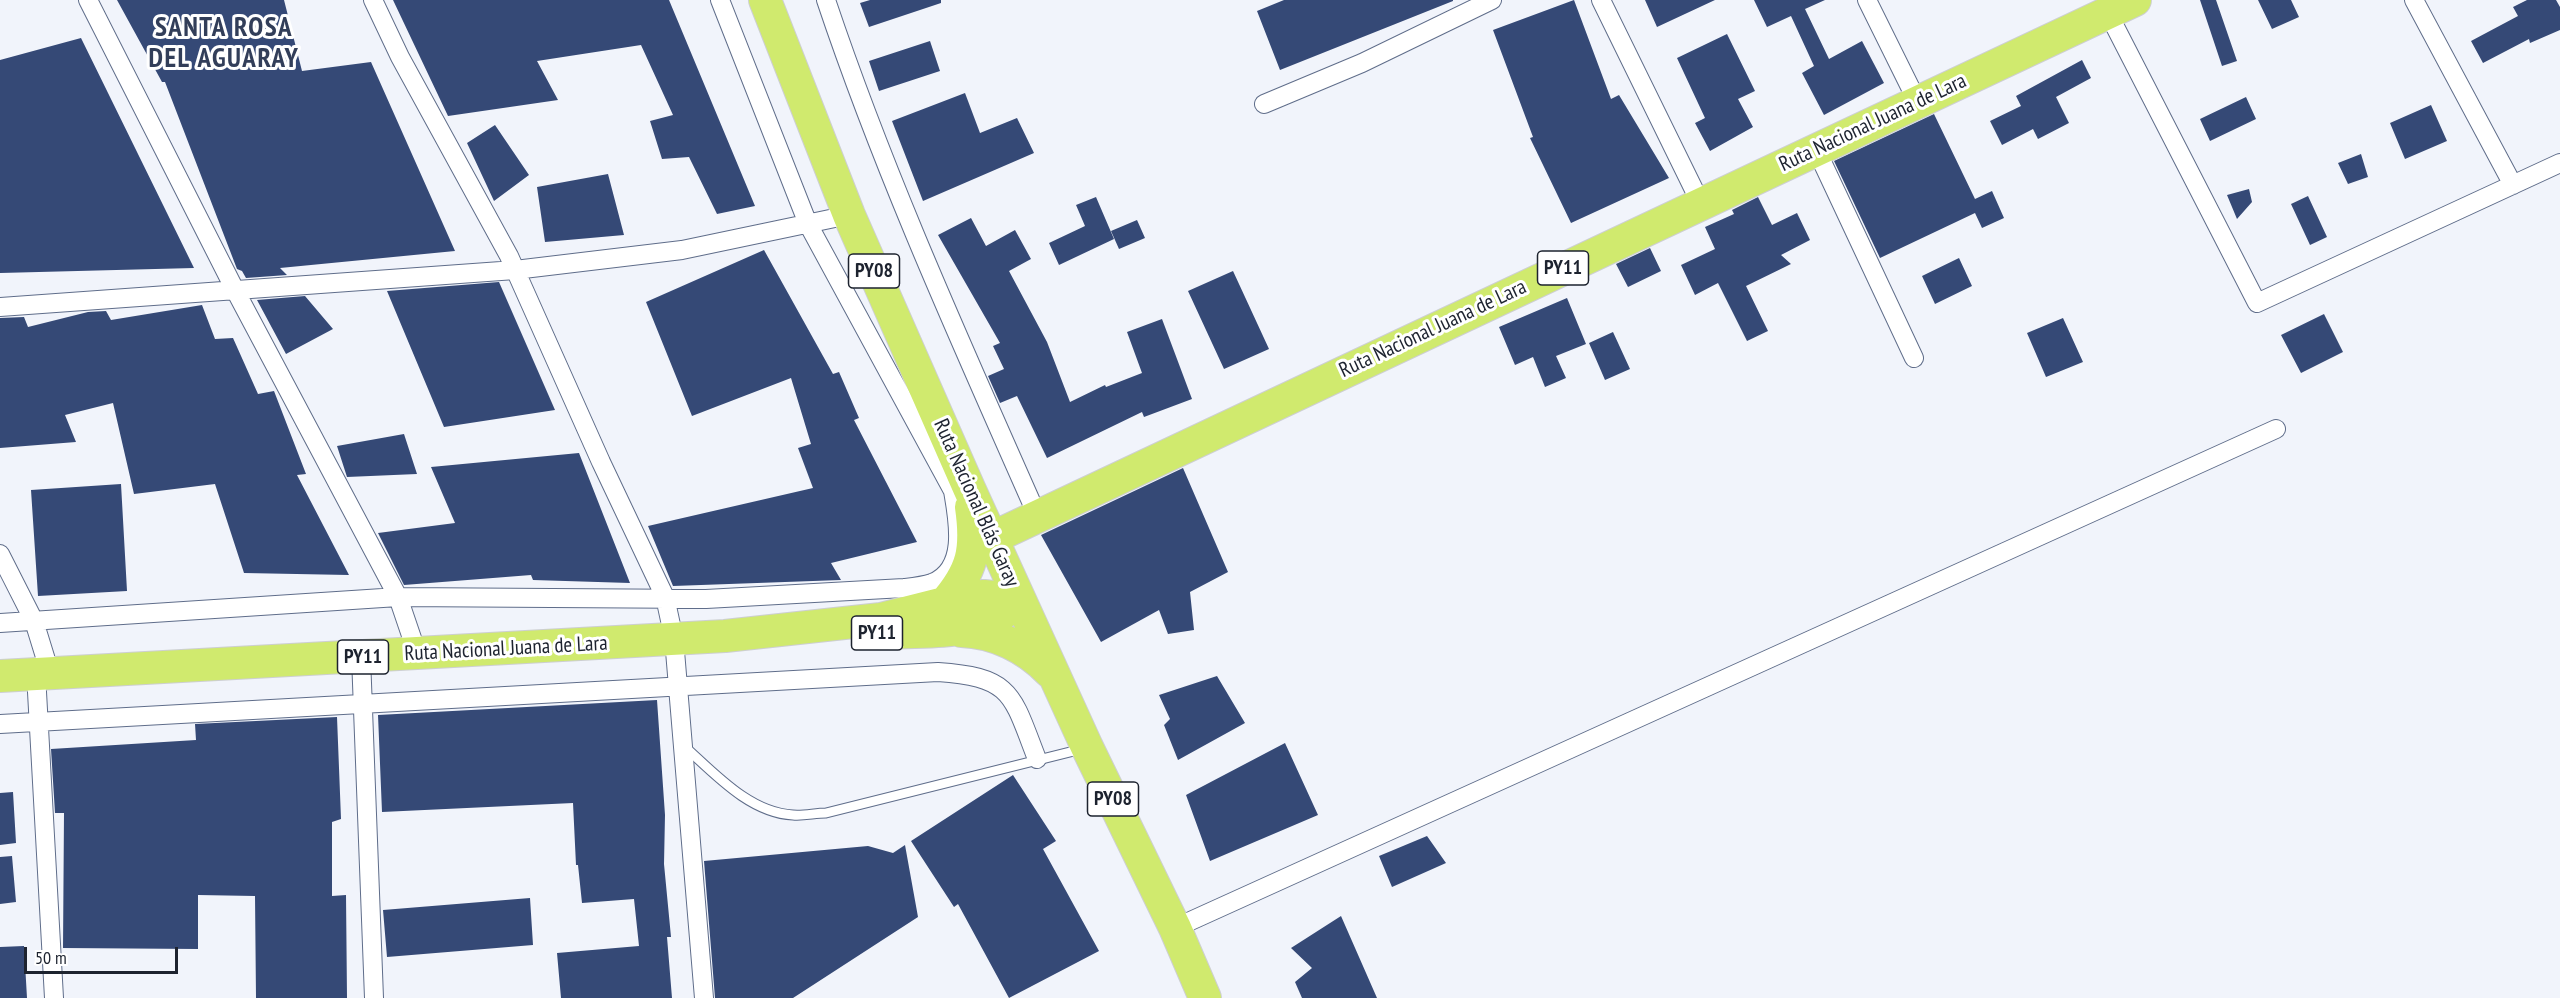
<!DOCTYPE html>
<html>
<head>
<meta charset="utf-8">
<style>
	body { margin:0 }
	#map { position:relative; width:2560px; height:998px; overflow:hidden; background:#f1f4fb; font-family:"PT Sans Narrow",sans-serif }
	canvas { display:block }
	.scale { position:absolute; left:24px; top:947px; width:154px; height:27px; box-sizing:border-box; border:3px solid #1d232f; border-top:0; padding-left:8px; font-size:18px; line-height:21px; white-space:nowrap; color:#1d232f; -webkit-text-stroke:4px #fff; paint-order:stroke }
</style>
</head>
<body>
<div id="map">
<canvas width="2560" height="998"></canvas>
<div class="scale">50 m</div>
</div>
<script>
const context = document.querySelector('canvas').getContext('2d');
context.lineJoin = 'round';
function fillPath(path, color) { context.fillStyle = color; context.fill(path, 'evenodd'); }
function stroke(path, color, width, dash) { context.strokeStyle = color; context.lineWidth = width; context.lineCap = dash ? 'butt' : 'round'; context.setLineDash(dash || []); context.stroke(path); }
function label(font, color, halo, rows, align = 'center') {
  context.font = font + ' "PT Sans Narrow",sans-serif'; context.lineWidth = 6; context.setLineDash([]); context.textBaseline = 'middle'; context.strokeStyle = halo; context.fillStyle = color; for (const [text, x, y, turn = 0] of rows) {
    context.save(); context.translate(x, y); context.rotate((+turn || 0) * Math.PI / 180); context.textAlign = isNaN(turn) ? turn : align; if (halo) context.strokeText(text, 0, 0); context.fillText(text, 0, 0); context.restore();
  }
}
const building = new Path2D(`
	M117 0H284L302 71 371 62 455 251 280 268 287 275 246 278 242 271 237 269 165 82H162Z
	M393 0H669L755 206 717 214 689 157 662 159 650 121 673 115 641 45 537 61 558 100 448 116Z
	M870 0H941V3L869 27 860 3Z
	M1284 0H1453V1L1280 70 1257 11Z
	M1574 0 1611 99 1619 95 1669 178 1571 223 1530 138 1533 137 1493 30Z
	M1645 0H1715L1657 27Z
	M1754 0H1825L1805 9 1829 59 1862 41 1884 83 1824 115 1802 73 1814 66 1791 16 1767 27Z
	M2200 0H2216L2237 61 2222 66Z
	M2258 0H2291L2299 17 2272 29Z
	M2527 0H2556L2560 7V30L2530 43 2529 39 2483 63 2471 41 2518 16 2513 7Z
	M1727 34 1755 91 1738 99 1753 127 1710 151 1695 123 1705 118 1677 58Z
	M81 38 194 268 0 273V60Z
	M930 41 940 71 879 91 869 61Z
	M2082 60 2091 78 2056 97 2069 123 2038 139 2033 129 2002 145 1990 121 2021 106 2016 96Z
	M965 93 980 133 1017 118 1034 153 923 201 892 121Z
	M2246 97 2256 119 2210 141 2200 119Z
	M2431 105 2447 141 2405 159 2390 123Z
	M1934 114 1975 199 1992 191 2004 218 1982 228 1975 213 1880 258 1834 161Z
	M495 125 529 175 494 201 467 143Z
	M2361 154 2368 177 2348 184 2338 163Z
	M608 174 624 235 545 242 537 187Z
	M2249 189 2252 202 2237 219 2227 195Z
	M2308 196 2327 237 2310 245 2291 204Z
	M1096 197 1114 239 1059 265 1049 243 1085 226 1076 205Z
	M1758 197 1772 225 1797 213 1810 240 1781 255 1791 264 1746 286 1768 331 1747 341 1718 283 1695 295 1681 265 1715 249 1705 227 1734 214 1732 210Z
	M971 218 986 246 1015 230 1031 259 1009 271 1047 342 1070 402 1105 385 1106 387 1142 373 1127 332 1162 319 1192 399 1144 417 1142 412 1047 458 1017 396 1000 403 988 376 1004 369 993 346 1000 343 938 235Z
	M1137 220 1145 238 1119 249 1111 231Z
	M1650 248 1661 271 1628 287 1616 264Z
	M764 250 833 374 839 372 859 418 854 420 917 542 831 563 841 580 673 586 648 526 813 488 798 448 811 444 791 378 692 416 646 302Z
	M1959 258 1972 286 1935 304 1922 276Z
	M1233 271 1269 349 1224 369 1188 291Z
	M499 282 555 410 444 427 387 291Z
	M305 296 333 329 286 354 257 300Z
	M1567 298 1586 344 1556 356 1566 378 1545 387 1533 357 1515 365 1499 327Z
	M202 305 215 339 233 338 258 394 274 391 306 474 297 475 349 575 244 573 215 484 134 494 113 403 65 415 76 442 0 448V318L24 317 28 327 88 312 106 311 111 320Z
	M2324 314 2343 352 2301 373 2281 335Z
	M2063 318 2083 362 2046 377 2027 333Z
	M1613 332 1630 369 1605 380 1589 343Z
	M404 434 417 474 347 477 337 446Z
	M579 453 630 583 533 580 531 575 404 585 378 533 455 523 431 467Z
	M1183 468 1228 572 1190 592 1194 630 1168 634 1159 610 1101 642 1041 535Z
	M121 484 127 591 38 596 31 490Z
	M1217 676 1245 723 1178 760 1164 725 1170 719 1159 695Z
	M657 700 665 815 664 864 671 937H667L672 998H561L557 953 639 946 634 899 582 903 578 865H576L573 803 382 812 378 715Z
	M337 717 341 819 332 822V896L346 895 347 998H256L255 896 198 895V949L63 948 64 813H55L51 749 196 740 195 724Z
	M1285 743 1318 815 1210 861 1186 795Z
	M1013 775 1056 841 1043 849 1099 951 1009 998 958 904 954 907 911 841Z
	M13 792 16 843 0 845V793Z
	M1427 836 1446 863 1392 887 1379 856Z
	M905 845 918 917 793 998H715L704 861 868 846 893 853Z
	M12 856 16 902 0 904V857Z
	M530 898 533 945 387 957 383 910Z
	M1341 916 1377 998H1302L1295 982 1312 968 1291 948Z
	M24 946 27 998H0V947Z`);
const service = new Path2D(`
	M685 747C715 774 750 813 793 815 804 816 815 813 826 813L1082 749`);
const minor = new Path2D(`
	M88 0 235 290 398 597 417 653
	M373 0 400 57 509 256 601 462 665 597 674 639 704 998
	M826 0C885 176 962 345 1037 515
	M1601 0 1701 204
	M1867 0 1917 101
	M2414 0 2513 185
	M2108 13 2257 303 2560 163
	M1264 104 1362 63 1492 0
	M1816 149 1914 358
	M0 307 515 270 682 250 849 215
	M0 554 34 621 50 673
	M0 623 398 597 706 599 904 588C913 587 923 586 932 583 968 569 958 520 953 491L808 224 720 0
	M361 657 374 998
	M36 674 54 998
	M0 724 938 672C1013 677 1012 695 1037 759
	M1175 928 2276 429`);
const trunk = new Path2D(`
	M765 0 849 215 969 488 1087 747 1175 928 1205 998
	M992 538 2135 0
	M944 604C973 571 977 549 971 507
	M961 631C995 632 1027 648 1050 672
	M888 633C939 630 979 637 1020 600
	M0 676 725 636 881 619 964 598 984 596 1020 600`);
const shields = [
	[1563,268,51],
	[874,271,51],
	[877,633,51],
	[363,657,51],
	[1113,799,51]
];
const shieldNames = [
	["PY11",1563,268],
	["PY08",874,271],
	["PY11",877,633],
	["PY11",363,657],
	["PY08",1113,799]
];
const streetNames = [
	["Ruta Nacional Juana de Lara",1873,123,-25],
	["Ruta Nacional Juana de Lara",1433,329,-25],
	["Ruta Nacional Blás Garay",976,503,66],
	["Ruta Nacional Juana de Lara",506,649,-3]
];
const districtNames = [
	["SANTA ROSA",224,28],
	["DEL AGUARAY",224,59]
];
fillPath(building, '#354976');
stroke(service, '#5f6d8a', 11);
stroke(minor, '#5f6d8a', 20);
stroke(trunk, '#cdcfd1', 34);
stroke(service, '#fff', 9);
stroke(minor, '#fff', 18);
stroke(trunk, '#d0ea6e', 32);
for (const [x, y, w] of shields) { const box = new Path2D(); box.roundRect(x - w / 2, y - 17, w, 34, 4.5); context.fillStyle = '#fff'; context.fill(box); stroke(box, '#1d232f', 1.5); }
label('bold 20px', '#1d232f', null, shieldNames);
label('21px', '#1d232f', '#fff', streetNames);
context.letterSpacing = '1.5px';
label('bold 27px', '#323e59', '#fff', districtNames);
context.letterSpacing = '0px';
</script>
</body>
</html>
